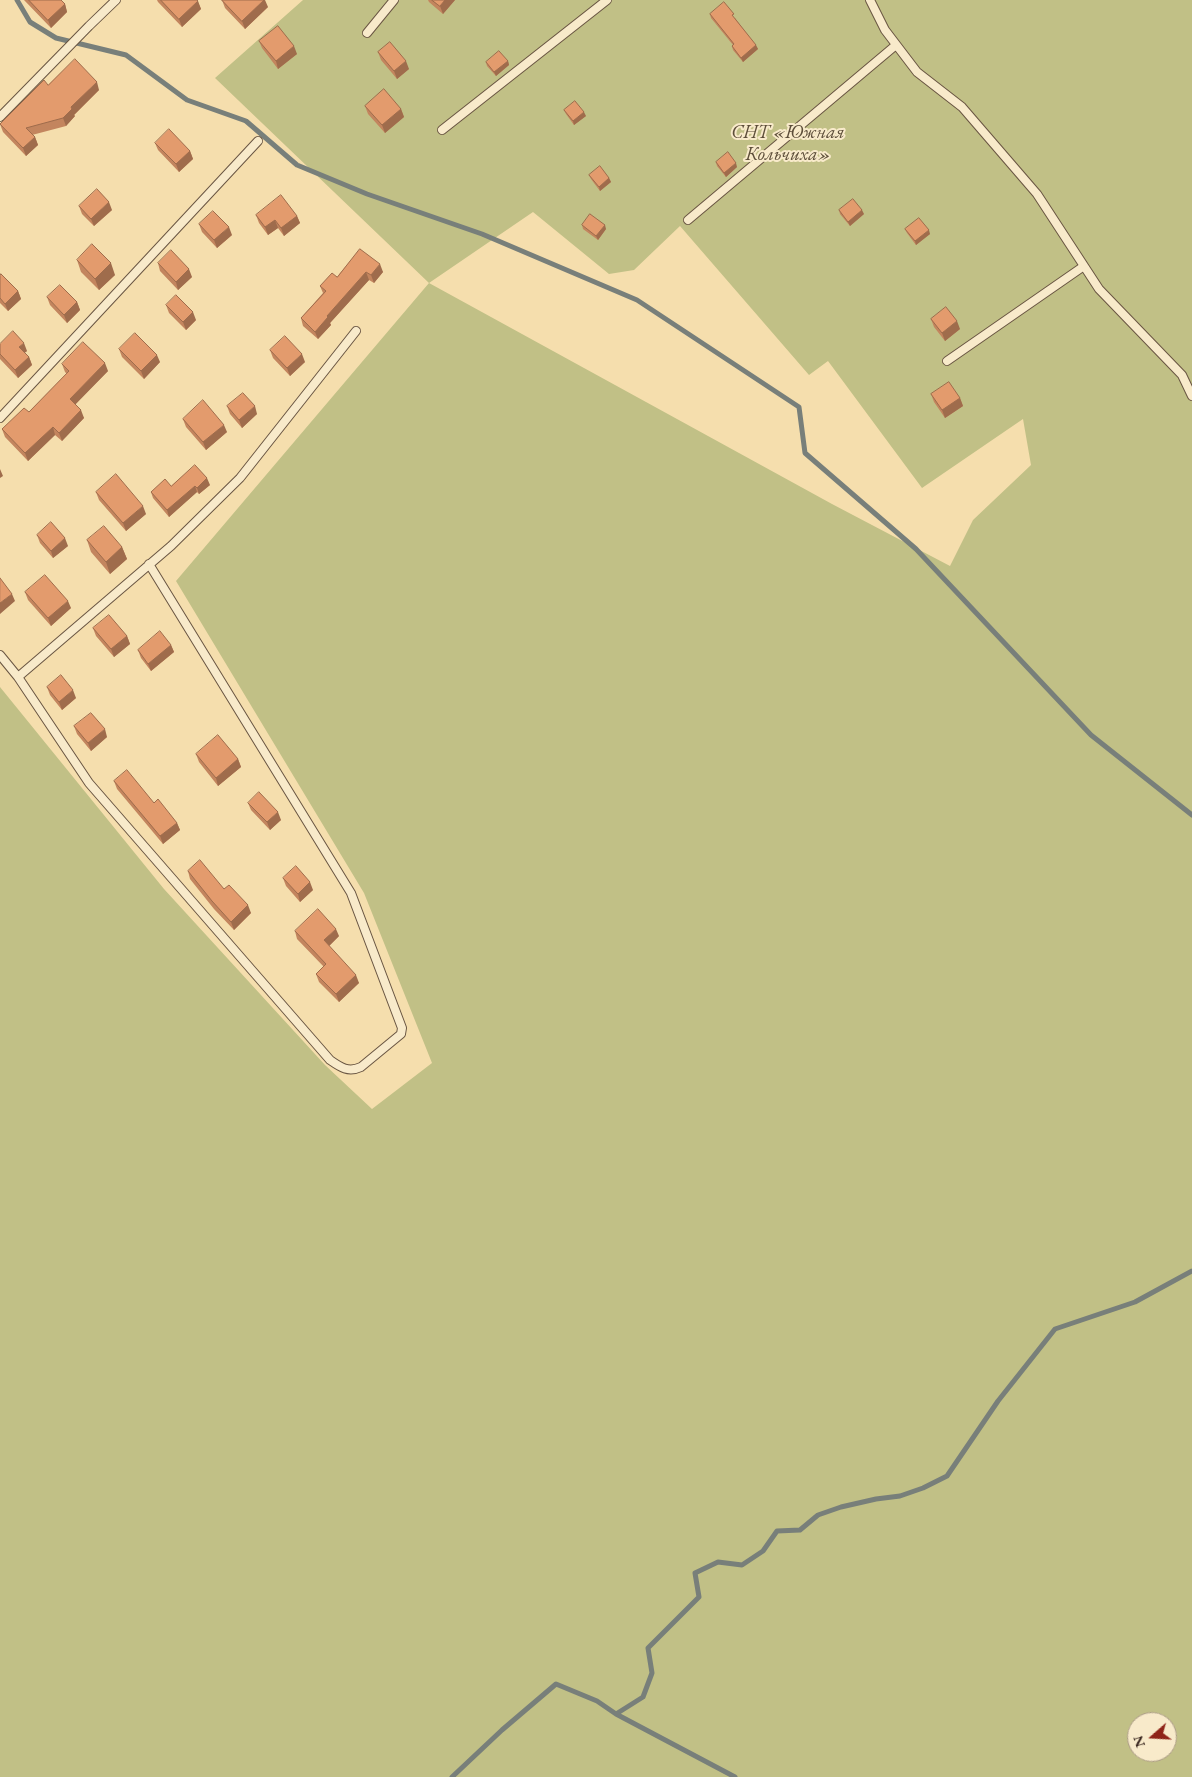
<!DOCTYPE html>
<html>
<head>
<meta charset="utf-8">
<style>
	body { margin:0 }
	#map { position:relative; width:1192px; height:1777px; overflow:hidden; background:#f5dead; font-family:"EB Garamond",serif }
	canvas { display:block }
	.north { position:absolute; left:1127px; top:1712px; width:50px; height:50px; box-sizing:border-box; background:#f8eaca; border:1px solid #ac9c86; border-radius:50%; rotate:251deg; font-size:14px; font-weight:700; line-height:20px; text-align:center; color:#3a271f }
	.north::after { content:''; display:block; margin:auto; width:18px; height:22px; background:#8f2418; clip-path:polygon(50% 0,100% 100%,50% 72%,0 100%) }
</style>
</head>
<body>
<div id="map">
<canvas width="1192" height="1777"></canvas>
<div class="north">N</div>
</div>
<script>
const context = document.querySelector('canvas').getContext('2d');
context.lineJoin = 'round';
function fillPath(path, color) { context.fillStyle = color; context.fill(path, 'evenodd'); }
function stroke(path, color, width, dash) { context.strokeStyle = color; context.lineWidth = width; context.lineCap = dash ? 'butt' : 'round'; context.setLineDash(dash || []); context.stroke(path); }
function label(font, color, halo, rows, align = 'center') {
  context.font = font + ' "EB Garamond",serif'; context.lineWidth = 4; context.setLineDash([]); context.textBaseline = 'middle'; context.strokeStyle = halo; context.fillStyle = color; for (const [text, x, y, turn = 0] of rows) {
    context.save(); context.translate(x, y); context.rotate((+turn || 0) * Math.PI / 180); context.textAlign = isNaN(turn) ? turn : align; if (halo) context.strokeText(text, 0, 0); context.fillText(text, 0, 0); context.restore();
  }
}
const green = new Path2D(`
	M303 0H1192V1777H0V687L164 889 325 1065 372 1109 432 1063 364 893 176 581 429 283 215 78ZM533 212 609 274 634 270 680 226 809 375 828 361 922 488 1023 419 1031 465 973 520 950 566 832 504 429 283ZM1137 1722H1167V1752H1137Z`);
const stream = new Path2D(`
	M17 0 30 22 56 38 126 55 187 100 246 121 297 165 367 194 482 234 637 300 799 407 805 453 916 549 1091 735 1192 815
	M616 1714 735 1777
	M452 1777 502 1730 556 1684 597 1701 616 1714 643 1697 652 1673 648 1648 699 1597 695 1573 718 1562 742 1565 763 1551 777 1531 800 1530 818 1515 841 1507 876 1499 900 1496 923 1488 947 1476 998 1401 1055 1329 1135 1302 1192 1271`);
const lane = new Path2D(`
	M870 0 885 30 917 72 962 107 1037 194 1099 289 1182 375 1192 396
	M367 33 394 0
	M0 117 89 26 116 0
	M442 130 607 0
	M688 220 896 45
	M947 361 1084 266
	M0 418 258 141
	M0 655 18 677 89 783 330 1060C340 1067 348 1073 361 1067L401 1034 402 1028 351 893 149 564
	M18 677 171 546 240 478 356 331`);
const wall = new Path2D(`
	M24 0H61L65 4 67 12 51 28Z
	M157 0H197L201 9 182 27 158 2Z
	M222 0 268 7 245 29 225 8Z
	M428 0H455L443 14 429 2Z
	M710 14 735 18 758 49 743 62 733 50 732 46 733 45 711 18Z
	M259 41 297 54 278 69 262 48Z
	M378 52 409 69 397 79 381 60Z
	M508 61 509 65 496 76 487 66 486 62Z
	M48 85 99 90 74 115 75 116 66 126 32 135 35 137 38 145 26 156 3 132 0 124Z
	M365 106 401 109 404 117 385 133 368 114Z
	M564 110 586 116 574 125 566 114Z
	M155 143 190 151 193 159 179 172 158 150Z
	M716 162 737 167 726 177 717 166Z
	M589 175 609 178 611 182 600 191 591 179Z
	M79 206 112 210 94 226 82 214Z
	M839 210 864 214 850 226 840 214Z
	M256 215 297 216 300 223 284 236 278 228 268 235 259 223Z
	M199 224 232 235 217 248 202 232Z
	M582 225 606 229 598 240 583 229Z
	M905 229 930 234 916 245 907 233Z
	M360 249 383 272 374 283 369 280 330 323 331 325 318 339 303 326 301 318 323 293 320 286 337 277Z
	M77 260 115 275 99 290 81 272Z
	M158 263 192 277 178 290 160 271Z
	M0 276 18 291 21 299 8 311 0 303Z
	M47 297 77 302 80 310 67 323 50 305Z
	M166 305 196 320 186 330 169 313Z
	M931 319 960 329 945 341 934 327Z
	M0 344 27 351 24 353 29 357 32 365 18 378 0 359Z
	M119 349 160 362 144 379 122 357Z
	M270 350 305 362 290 376 273 358Z
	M62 364 108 371 75 404 84 418 62 441 55 435 28 461 5 437 2 429 29 412 67 374 65 372Z
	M931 394 960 398 963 406 945 418 934 402Z
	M227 406 257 414 242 428 230 414Z
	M183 419 227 432 206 450 186 427Z
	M210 485 199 494 197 492 169 517 153 498 151 492 171 486Z
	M96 492 146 514 126 531 99 500Z
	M37 535 68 546 53 558 40 543Z
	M87 540 122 547 127 559 110 574 91 552Z
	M25 592 71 608 51 626 28 600Z
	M93 628 127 636 130 644 114 657 96 636Z
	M171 645 174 652 151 671 141 658 138 650Z
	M47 687 76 698 62 710 50 695Z
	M74 726 107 737 91 751 77 734Z
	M196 754 238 759 241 767 218 786 199 762Z
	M114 781 154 803 177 823 180 830 163 844 117 789Z
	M248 803 281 820 270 830 251 810Z
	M188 871 224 889 251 913 234 930 214 909 190 879Z
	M283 878 313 890 300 902 286 886Z
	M295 931 339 936 329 946 359 983 339 1002 319 982 316 974 324 967 297 939Z`);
const shadedWall = new Path2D(`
	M264 0H265L268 7 245 29 242 21Z
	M445 0H455L443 14 440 6Z
	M198 1 201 9 182 27 179 19Z
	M65 4 67 12 51 28 48 20Z
	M756 45 758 49 743 62 741 58Z
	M294 46 297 54 278 69 276 61Z
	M406 61 409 69 397 79 394 71Z
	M508 61 509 65 496 76 494 72Z
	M97 82 99 90 74 115 75 116 66 126 63 118 71 107Z
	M401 109 404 117 385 133 382 125Z
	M584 112 586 116 574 125 573 121Z
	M35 137 38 145 26 156 23 148Z
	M190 151 193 159 179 172 176 164Z
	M736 163 737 167 726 177 724 173Z
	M609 178 611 182 600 191 599 187Z
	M109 202 112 210 94 226 91 219Z
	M862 210 864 214 850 226 848 222Z
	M297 216 300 223 284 236 281 228Z
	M275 220 278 228 268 235 265 227Z
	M605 225 606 229 598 240 596 236Z
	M229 227 232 235 217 248 214 240Z
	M929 230 930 234 916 245 915 241Z
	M111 263 115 275 99 290 95 279Z
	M380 264 383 272 374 283 371 275Z
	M189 269 192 277 178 290 176 282Z
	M366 272 369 280 330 323 331 325 318 339 315 332 327 316Z
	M18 291 21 299 8 311 5 304Z
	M77 302 80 310 67 323 64 315Z
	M193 312 196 320 186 330 183 322Z
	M957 321 960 329 945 341 942 333Z
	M24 343 27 351 22 355 19 347Z
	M302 354 305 362 290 376 287 368Z
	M157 355 160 362 144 379 141 371Z
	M29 357 32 365 18 378 15 370Z
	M105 363 108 371 73 407 70 399Z
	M960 398 963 406 945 418 942 410Z
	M255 406 257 414 242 428 239 420Z
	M81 410 84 418 62 441 59 433Z
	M224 425 227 432 206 450 203 442Z
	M53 427 55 435 28 461 25 453Z
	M0 469 3 476 0 478Z
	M207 478 210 485 199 494 197 488Z
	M195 486 197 492 169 517 167 510Z
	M143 506 146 514 126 531 123 523Z
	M65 538 68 546 53 558 51 551Z
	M122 547 127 559 110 574 106 562Z
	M12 594 15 601 0 614V603Z
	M68 601 71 608 51 626 48 618Z
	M127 636 130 644 114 657 111 649Z
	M171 645 174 652 151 671 148 664Z
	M73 690 76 698 62 710 59 702Z
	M105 729 107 737 91 751 88 743Z
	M238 759 241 767 218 786 216 778Z
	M278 812 281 820 270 830 267 822Z
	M177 823 180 830 163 844 160 836Z
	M310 882 313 890 300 902 298 894Z
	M248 905 251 913 234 930 231 922Z
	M336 929 339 936 327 948 324 940Z
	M356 975 359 983 339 1002 336 994Z`);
const building = new Path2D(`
	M29 0H61L65 4 48 20Z
	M161 0H197L198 1 179 19Z
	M222 0H264L242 21Z
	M432 0H445L440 6Z
	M724 2 734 14 732 15 756 45 741 58 732 46 734 44 710 14Z
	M278 26 294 46 276 61 259 41Z
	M390 42 406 61 394 71 378 52Z
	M499 51 508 61 494 72 486 62Z
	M75 59 97 82 71 107 72 109 63 118 26 128 35 137 23 148 0 124 44 80 48 85Z
	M384 89 401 109 382 125 365 106Z
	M575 101 584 112 573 121 564 110Z
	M169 129 190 151 176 164 155 143Z
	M728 152 736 163 724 173 716 162Z
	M600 166 609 178 599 187 589 175Z
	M97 189 109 202 91 219 79 206Z
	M281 195 297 216 281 228 275 220 265 227 256 215Z
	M853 199 862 210 848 222 839 210Z
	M213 211 229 227 214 240 199 224Z
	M590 214 605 225 596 236 582 225Z
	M919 218 929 230 915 241 905 229Z
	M92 244 111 263 95 279 77 260Z
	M360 249 380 264 371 275 366 272 327 316 328 317 315 332 301 318 326 291 320 286 332 273 337 277Z
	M171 250 189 269 176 282 158 263Z
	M1 274 18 291 5 304 0 298V276Z
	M60 285 77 302 64 315 47 297Z
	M176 295 193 312 183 322 166 305Z
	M946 307 957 321 942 333 931 319Z
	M13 331 24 343 19 347 29 357 15 370 0 354V344Z
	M135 333 157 355 141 371 119 349Z
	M285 336 302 354 287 368 270 350Z
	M83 342 105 363 70 399 81 410 59 433 53 427 25 453 2 429 24 408 29 412 69 371 62 364Z
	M949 382 960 398 942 410 931 394Z
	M243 393 255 406 239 420 227 406Z
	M203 400 224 425 203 442 183 419Z
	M195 465 207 478 197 488 195 486 167 510 151 492 165 479 171 486Z
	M116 474 143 506 123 523 96 492Z
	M51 522 65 538 51 551 37 535Z
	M104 526 122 547 106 562 87 540Z
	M45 575 68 601 48 618 25 592Z
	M0 578 12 594 0 603Z
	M109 615 127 636 111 649 93 628Z
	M160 631 171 645 148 664 138 650Z
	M61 675 73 690 59 702 47 687Z
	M91 713 105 729 88 743 74 726Z
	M218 735 238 759 216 778 196 754Z
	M127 770 154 803 158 799 177 823 160 836 114 781Z
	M259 792 278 812 267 822 248 803Z
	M200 860 224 889 229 885 248 905 231 922 212 901 188 871Z
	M296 866 310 882 298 894 283 878Z
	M318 909 336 929 324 940 356 975 336 994 316 974 326 964 295 931Z`);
const parkNames = [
	["СНТ «Южная",788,133],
	["Кольчиха»",788,155]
];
fillPath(green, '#c1c086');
stroke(stream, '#787f7a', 5);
stroke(lane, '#695542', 10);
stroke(lane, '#f8eaca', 8);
fillPath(wall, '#c3855e');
fillPath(shadedWall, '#9f6c4c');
fillPath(building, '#e39b6d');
stroke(building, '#9f6c4c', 1);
label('italic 19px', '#5c4d39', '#f8eaca', parkNames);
</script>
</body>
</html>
